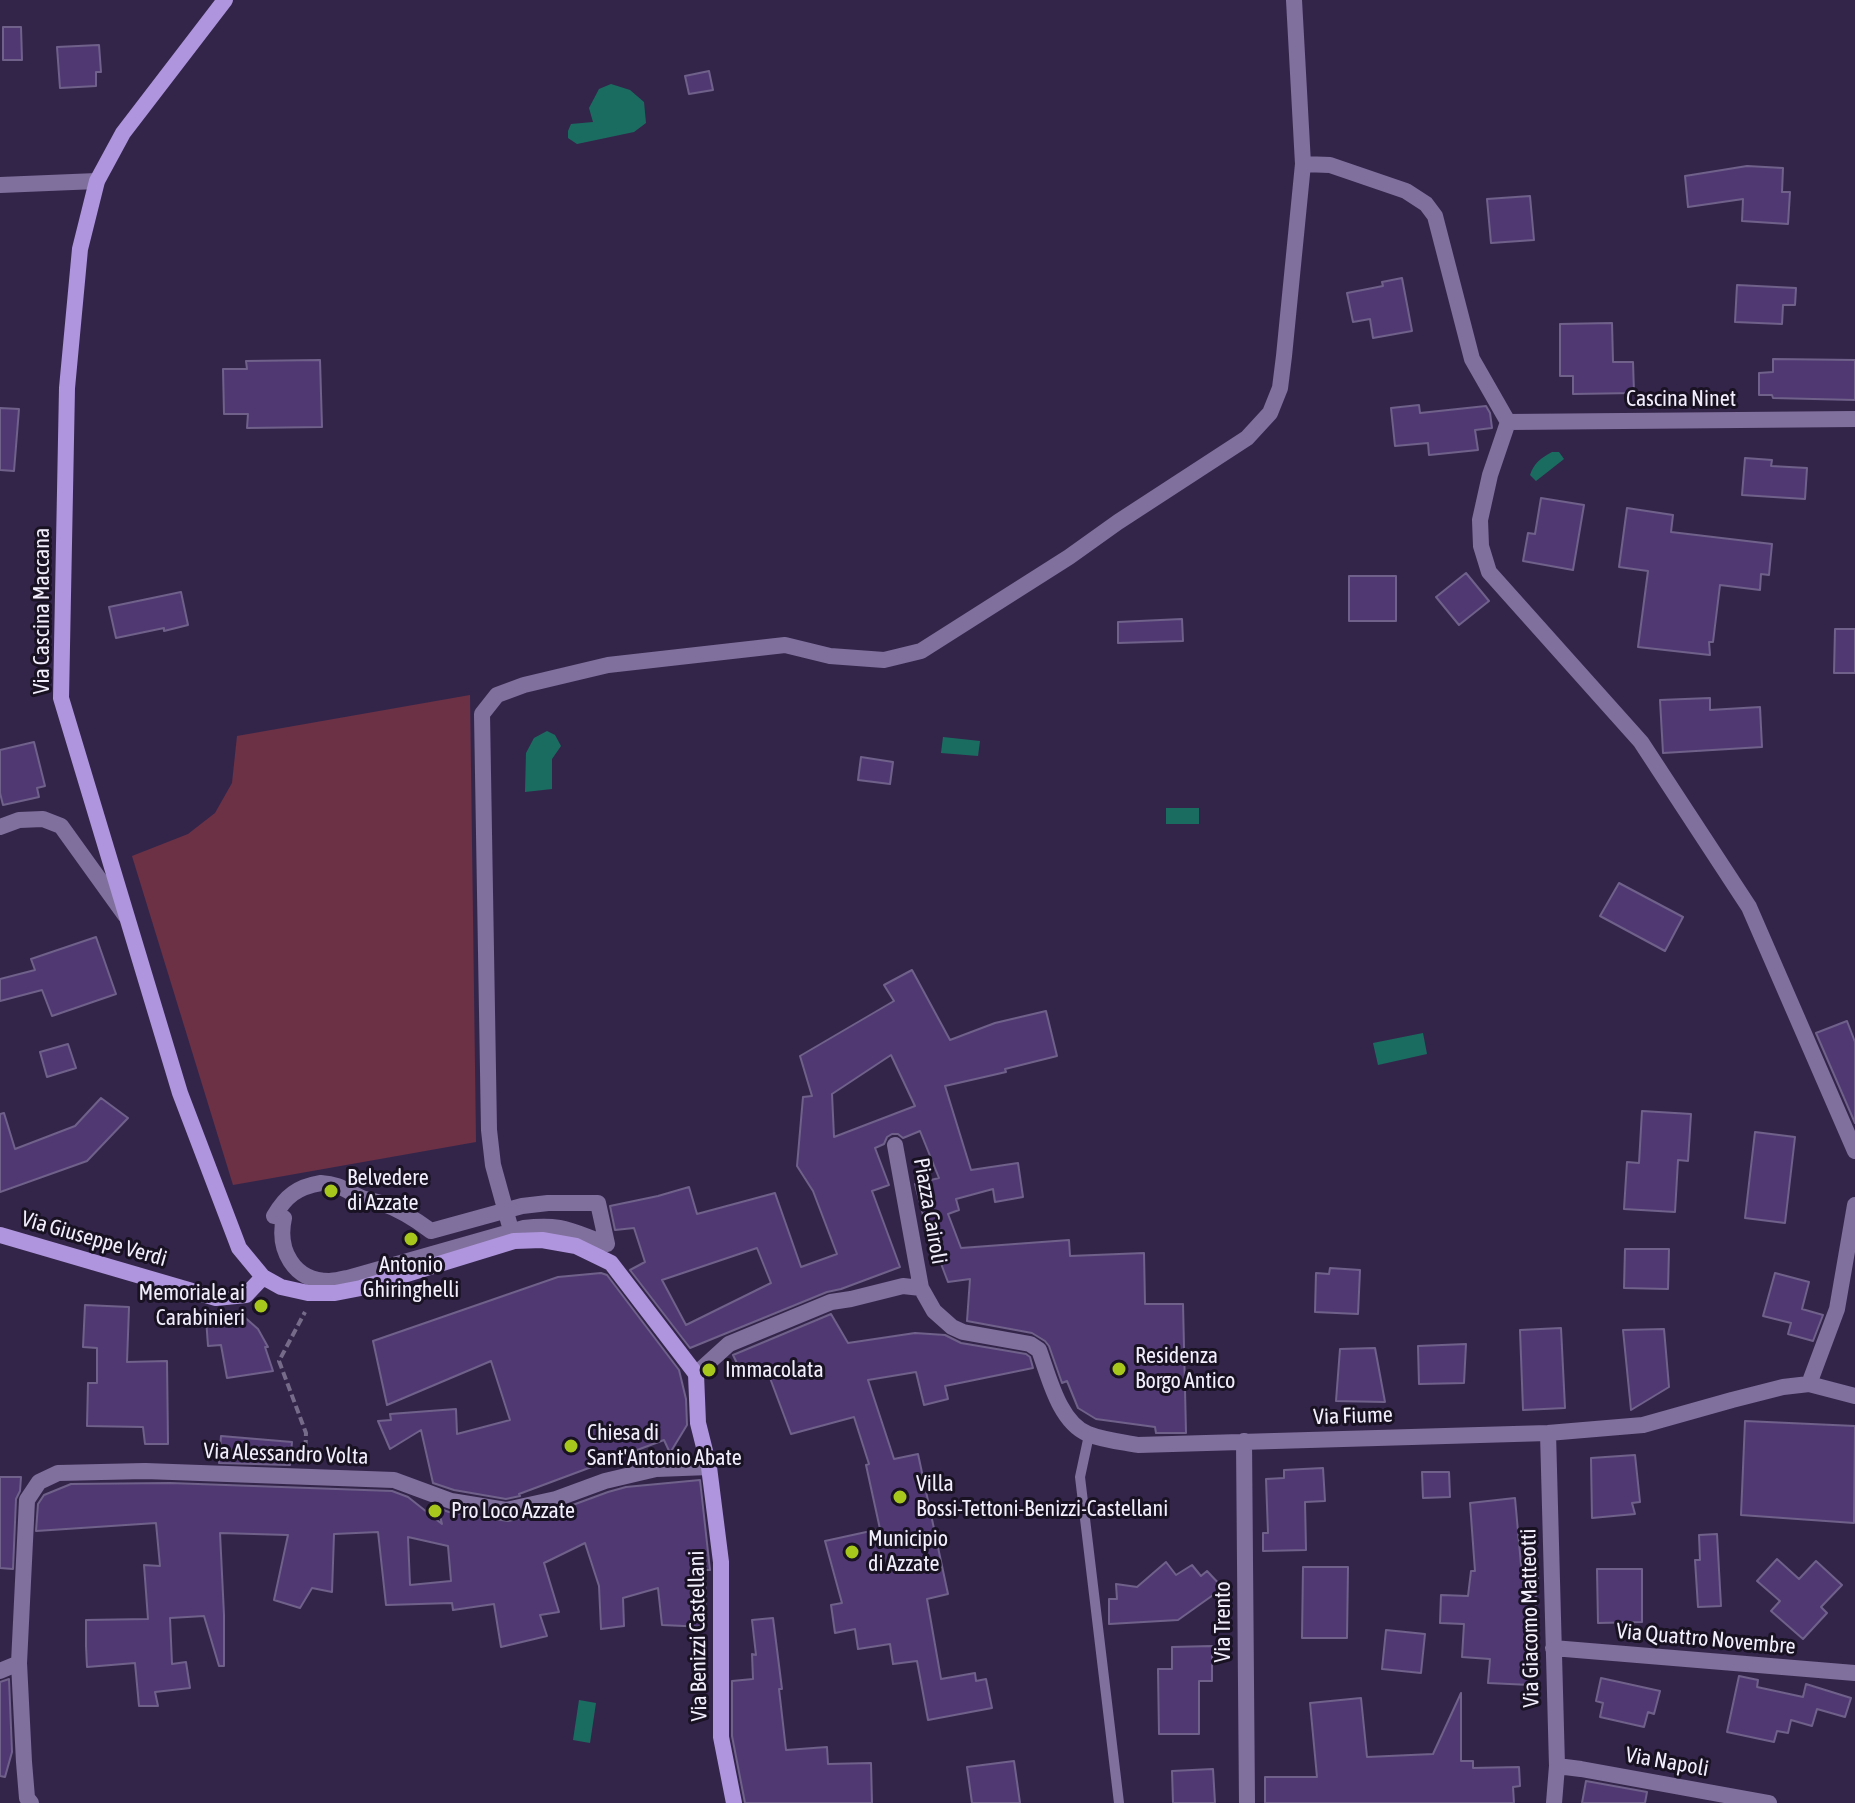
<!DOCTYPE html>
<html>
<head>
<meta charset="utf-8">
<style>
	body { margin:0 }
	canvas { display:block; background:#33254a }
</style>
</head>
<body>
<canvas width="1855" height="1803"></canvas>
<script>
const context = document.querySelector('canvas').getContext('2d');
context.lineJoin = 'round';
function fillPath(path, color) { context.fillStyle = color; context.fill(path, 'evenodd'); }
function stroke(path, color, width, dash) { context.strokeStyle = color; context.lineWidth = width; context.lineCap = dash ? 'butt' : 'round'; context.setLineDash(dash || []); context.stroke(path); }
function label(font, color, halo, rows, align = 'center') {
  context.font = font + ' "Asap Condensed",sans-serif'; context.lineWidth = 6; context.setLineDash([]); context.textBaseline = 'middle'; context.strokeStyle = halo; context.fillStyle = color; for (const [text, x, y, turn = 0] of rows) {
    context.save(); context.translate(x, y); context.rotate((+turn || 0) * Math.PI / 180); context.textAlign = isNaN(turn) ? turn : align; if (halo) context.strokeText(text, 0, 0); context.fillText(text, 0, 0); context.restore();
  }
}
const green = new Path2D(`
	M470 695 476 1142 233 1185 132 856 188 834 215 813 232 783 237 736Z`);
const water = new Path2D(`
	M611 84 630 90 644 102 646 123 634 132 577 144 568 138V131L571 124 593 122 589 108 599 89Z
	M1552 452H1559L1564 459 1536 481 1530 475C1534 463 1541 458 1552 452Z
	M547 731 555 735 561 746 552 759V789L525 792 526 753 534 738Z
	M943 737 980 741 978 756 941 753Z
	M1166 808H1199V824H1166Z
	M1423 1033 1427 1054 1378 1065 1373 1043Z
	M579 1700 596 1703 590 1743 573 1740Z`);
const building = new Path2D(`
	M3 27H21L22 60H3Z
	M99 45 101 72H96V86L60 88 57 47Z
	M709 71 713 90 689 94 685 76Z
	M1747 166 1783 168 1782 192H1790L1788 224 1742 221 1743 199 1688 207 1685 176Z
	M1530 196 1534 240 1491 243 1487 199Z
	M1402 278 1412 331 1373 338 1370 319 1353 322 1347 293 1383 286 1382 282Z
	M1737 285 1796 288 1795 305H1783L1782 324 1735 322Z
	M1612 323 1613 362H1633L1634 393 1573 394V376H1560V324Z
	M1773 359 1855 360V400L1773 398 1772 395H1759V373L1773 372Z
	M320 360 322 427 247 428 248 414H224L223 369H247L246 361Z
	M1419 405 1420 413 1486 406 1490 413 1492 428 1475 430 1478 450 1429 455 1428 443 1395 446 1391 408Z
	M0 408 19 409 14 471 0 470Z
	M1745 458 1772 460 1771 466 1807 468 1805 499 1742 495Z
	M1541 498 1584 505 1573 570 1523 561 1528 533 1535 534Z
	M1627 508 1673 515 1671 532 1772 544 1769 575 1761 574 1760 590 1720 585 1713 642H1709L1710 655 1638 647 1648 571 1619 567Z
	M1466 573 1489 601 1459 625 1436 597Z
	M1349 576H1396V621H1349Z
	M181 592 188 625 164 631V628L116 638 109 607Z
	M1182 619 1183 641 1118 643V622Z
	M1835 629H1855V673H1834Z
	M1710 698V710L1760 707 1762 747 1663 753 1660 700Z
	M34 742 45 786 37 788 39 797 3 805 0 793V750Z
	M861 757 893 762 890 784 858 780Z
	M1619 883 1683 917 1665 951 1600 916Z
	M96 937 116 994 52 1016 42 990 0 1001V979L35 970 31 959Z
	M912 970 950 1040 995 1023 1046 1011 1057 1056 1005 1069 1006 1072 945 1086 971 1170 1018 1163 1023 1197 995 1202 993 1189 956 1199 959 1210 948 1214 961 1248 1069 1240 1070 1256 1144 1253 1145 1304H1183L1186 1433H1156L1155 1427 1096 1419 1078 1408 1067 1381 1062 1383 1049 1346 1045 1341 1032 1333 967 1321 970 1279 948 1282 924 1219 915 1184 939 1178 920 1131 903 1138 898 1134H892L887 1137 884 1144 875 1148 889 1185 872 1191 900 1267 841 1289 827 1292 690 1348 630 1270 645 1262 634 1228 615 1230 610 1206 658 1196 689 1187 697 1214 775 1193 801 1267 837 1254 813 1191 797 1166 803 1097 812 1096 800 1056 894 1001 884 985ZM891 1055 915 1106 834 1137 832 1094ZM757 1248 771 1283 686 1325 662 1280Z
	M1847 1021 1855 1042V1123L1816 1033Z
	M68 1044 76 1068 47 1077 40 1052Z
	M101 1098 128 1118 87 1161 0 1192V1114L4 1113 15 1149 75 1126Z
	M1642 1111 1691 1114 1688 1161 1678 1160 1675 1212 1624 1209 1627 1162 1639 1163Z
	M1755 1132 1795 1137 1785 1223 1745 1218Z
	M1625 1249H1669L1668 1289 1624 1288Z
	M1330 1268 1360 1270 1358 1314 1315 1312 1316 1273 1329 1274Z
	M601 1273 607 1275 679 1370 686 1399 687 1425 670 1453 664 1440 519 1494 520 1496 506 1499 454 1490 433 1483 421 1430 390 1449 378 1421 391 1420 390 1414 456 1409 457 1434 510 1420 491 1361 387 1405 373 1341 558 1277Z
	M1775 1273 1809 1282 1802 1309 1823 1315 1813 1341 1788 1334 1791 1323 1763 1316Z
	M85 1305 129 1307 127 1362 167 1361 168 1444H145L143 1427 87 1426 88 1383H97V1348L83 1347Z
	M241 1314 258 1329 268 1347H265L273 1371 227 1378 221 1345 208 1346 206 1318Z
	M831 1314 848 1343 915 1333 945 1335 961 1343 1026 1354 1030 1357 1033 1368 945 1386 948 1399 924 1405 916 1372 868 1380 894 1459 918 1454 948 1594 927 1599 941 1679 975 1673 976 1681 986 1679 992 1708 928 1720 917 1661 893 1664 890 1644 858 1649 855 1629 835 1633 831 1605 842 1603 825 1541 880 1529 866 1465 869 1464 854 1417 791 1434 767 1370 744 1378 733 1355Z
	M1561 1328 1565 1408 1523 1410 1520 1330Z
	M1664 1329 1669 1387 1631 1410 1623 1330Z
	M1466 1344 1464 1383 1419 1384 1418 1346Z
	M1375 1348 1385 1402 1336 1401 1340 1349Z
	M1745 1421 1855 1426 1854 1523 1741 1515Z
	M221 1436 292 1442 290 1465 219 1463Z
	M1635 1455 1640 1502 1632 1503 1635 1514 1592 1518 1591 1458Z
	M1323 1468 1325 1501 1305 1502 1306 1550 1263 1551V1533H1268L1266 1479 1284 1478V1470Z
	M1422 1472H1449L1450 1497 1423 1498Z
	M0 1477H21L20 1491 16 1499 13 1569 0 1568Z
	M700 1480 710 1570H705L706 1627 662 1625 658 1588 623 1598 624 1626 601 1629 599 1586 585 1543 544 1563 559 1612 540 1615 547 1636 501 1647 494 1604 453 1610 452 1603 386 1605 378 1532 334 1534 332 1592 312 1588 300 1608 274 1600 288 1535 220 1533 224 1615V1666H219L204 1616 170 1618 172 1664 186 1662 190 1688 155 1692 158 1706H139L135 1663 87 1667 86 1646V1620L148 1619 144 1565 160 1566 156 1523 36 1531 38 1504 44 1495 71 1484 170 1483 392 1491 408 1497 442 1524 438 1508 449 1512 508 1521 559 1510 608 1492 626 1487ZM408 1537 448 1546 451 1581 410 1585Z
	M1515 1498 1522 1576 1538 1578 1532 1643H1534L1531 1685 1488 1683 1490 1659 1462 1657 1464 1624 1440 1623 1441 1595 1468 1596 1471 1571H1475L1470 1503Z
	M1717 1534 1721 1606 1698 1607 1695 1560H1700L1699 1535Z
	M1777 1559 1799 1579 1816 1561 1842 1585 1821 1607 1827 1613 1803 1639 1771 1611 1780 1601 1757 1581Z
	M1166 1562 1176 1575 1192 1565 1201 1576 1207 1571 1223 1588 1178 1620 1109 1624V1599H1117L1116 1584 1137 1587Z
	M1303 1567H1348L1347 1638H1302Z
	M1597 1569H1642V1622L1598 1623Z
	M773 1618 782 1689H779L786 1750 827 1747 828 1764 871 1763 872 1803H745L732 1736V1681L753 1679 752 1654 756 1655 752 1620Z
	M1386 1630 1425 1634 1421 1673 1382 1669Z
	M1212 1646V1681H1199V1734H1159L1158 1669H1172V1647Z
	M1739 1676 1758 1680 1757 1687 1803 1697 1806 1684 1851 1698 1845 1717 1817 1709 1812 1726 1791 1720 1788 1733 1777 1731 1774 1742 1727 1732Z
	M1601 1678 1660 1691 1654 1714 1648 1712 1644 1727 1600 1717 1603 1703 1596 1701Z
	M9 1679 12 1752 5 1777 0 1776V1682Z
	M1461 1693V1761H1473V1768L1519 1767 1520 1786 1513 1787 1514 1803H1265V1777H1317L1310 1703 1361 1698 1367 1757 1433 1754Z
	M1014 1761 1020 1803H972L967 1767Z
	M1213 1769 1215 1803H1173L1172 1771Z
	M1586 1781 1647 1792 1645 1803H1582Z`);
const path = new Path2D(`
	M305 1460 306 1433 279 1361 305 1312`);
const lane = new Path2D(`
	M1089 1435 1080 1477 1119 1803`);
const street = new Path2D(`
	M1303 164 1330 165 1406 191 1426 204 1435 216 1472 359 1508 422 1490 475 1480 520 1481 546 1489 572 1641 742 1749 907 1855 1151
	M0 185 97 181
	M1508 422 1855 419
	M0 827 19 820 43 819 61 826 125 915
	M895 1145 921 1288 934 1311 952 1327 963 1332 1030 1344 1039 1350C1049 1377 1059 1422 1088 1434 1103 1440 1122 1442 1138 1445L1548 1433 1643 1425 1732 1400 1783 1387 1809 1384 1855 1396
	M321 1183C340 1184 346 1191 362 1198 368 1200 375 1201 381 1203 399 1209 415 1219 431 1231L522 1206 548 1203H598L607 1244C572 1232 563 1223 524 1228L348 1278C341 1279 335 1281 329 1281 293 1281 277 1249 284 1218L274 1216C286 1196 297 1187 321 1183Z
	M514 1241 493 1165 489 1130 482 714 497 695 524 685 608 665 785 645 830 656 884 660 921 651 1069 557 1118 522 1247 438 1270 413 1280 388 1284 356 1303 164 1294 0
	M696 1374 729 1344 831 1302 851 1299 903 1286 921 1288
	M1809 1384 1837 1309 1855 1205
	M1548 1433 1557 1766 1554 1803
	M1244 1441 1247 1803
	M1553 1648 1855 1673
	M0 1671 19 1663
	M1557 1766 1581 1769 1769 1803
	M31 1803 27 1798 24 1762 19 1663 27 1500 39 1482 58 1473 145 1471 394 1480 451 1501 506 1510 556 1499 605 1481 656 1469 709 1467`);
const secondary = new Path2D(`
	M225 0 123 133 97 181 80 249 67 388 61 698 180 1093 239 1248 263 1277 281 1287 308 1293H335L361 1288 514 1241 542 1240 576 1246 611 1263 696 1374 698 1423 709 1467 721 1562V1737L734 1803
	M0 1235 216 1298 246 1295 263 1277`);
const markers = [
	[331,1191,8,"#a8c71c"],
	[411,1239,8,"#a8c71c"],
	[261,1306,8,"#a8c71c"],
	[1119,1369,8,"#a8c71c"],
	[709,1370,8,"#a8c71c"],
	[571,1446,8,"#a8c71c"],
	[900,1497,8,"#a8c71c"],
	[435,1511,8,"#a8c71c"],
	[852,1552,8,"#a8c71c"]
];
const streetNames = [
	["Cascina Ninet",1681,399],
	["Via Cascina Maccana",42,611,-90],
	["Piazza Cairoli",930,1211,80],
	["Via Giuseppe Verdi",94,1239,16],
	["Via Fiume",1353,1416,-2],
	["Via Alessandro Volta",286,1454,2],
	["Via Giacomo Matteotti",1530,1618,-91],
	["Via Trento",1223,1622,-90],
	["Via Benizzi Castellani",698,1636,-91],
	["Via Quattro Novembre",1706,1639,5],
	["Via Napoli",1667,1762,10]
];
const poiNames = [
	["Belvedere",347,1178],
	["di Azzate",347,1203],
	["Antonio",411,1265,"center"],
	["Ghiringhelli",411,1290,"center"],
	["Memoriale ai",245,1293,"right"],
	["Carabinieri",245,1318,"right"],
	["Residenza",1135,1356],
	["Borgo Antico",1135,1381],
	["Immacolata",725,1370],
	["Chiesa di",587,1433],
	["Sant'Antonio Abate",587,1458],
	["Villa",916,1484],
	["Bossi-Tettoni-Benizzi-Castellani",916,1509],
	["Pro Loco Azzate",451,1511],
	["Municipio",868,1539],
	["di Azzate",868,1564]
];
fillPath(green, '#6c3145');
fillPath(water, '#1b6c60');
fillPath(building, '#503973');
stroke(building, '#6f618a', 2);
stroke(path, '#766b88', 4, [8, 4]);
stroke(lane, '#80709d', 10);
stroke(street, '#80709d', 16);
stroke(secondary, '#af95dd', 16);
for (const [x, y, r, color] of markers) { const dot = new Path2D(); dot.arc(x, y, r, 0, 2 * Math.PI); context.fillStyle = color; context.fill(dot); stroke(dot, '#181223', 3); }
label('22px', '#f2eefc', '#181223', streetNames);
label('22px', '#f2eefc', '#181223', poiNames, 'left');
</script>
</body>
</html>
